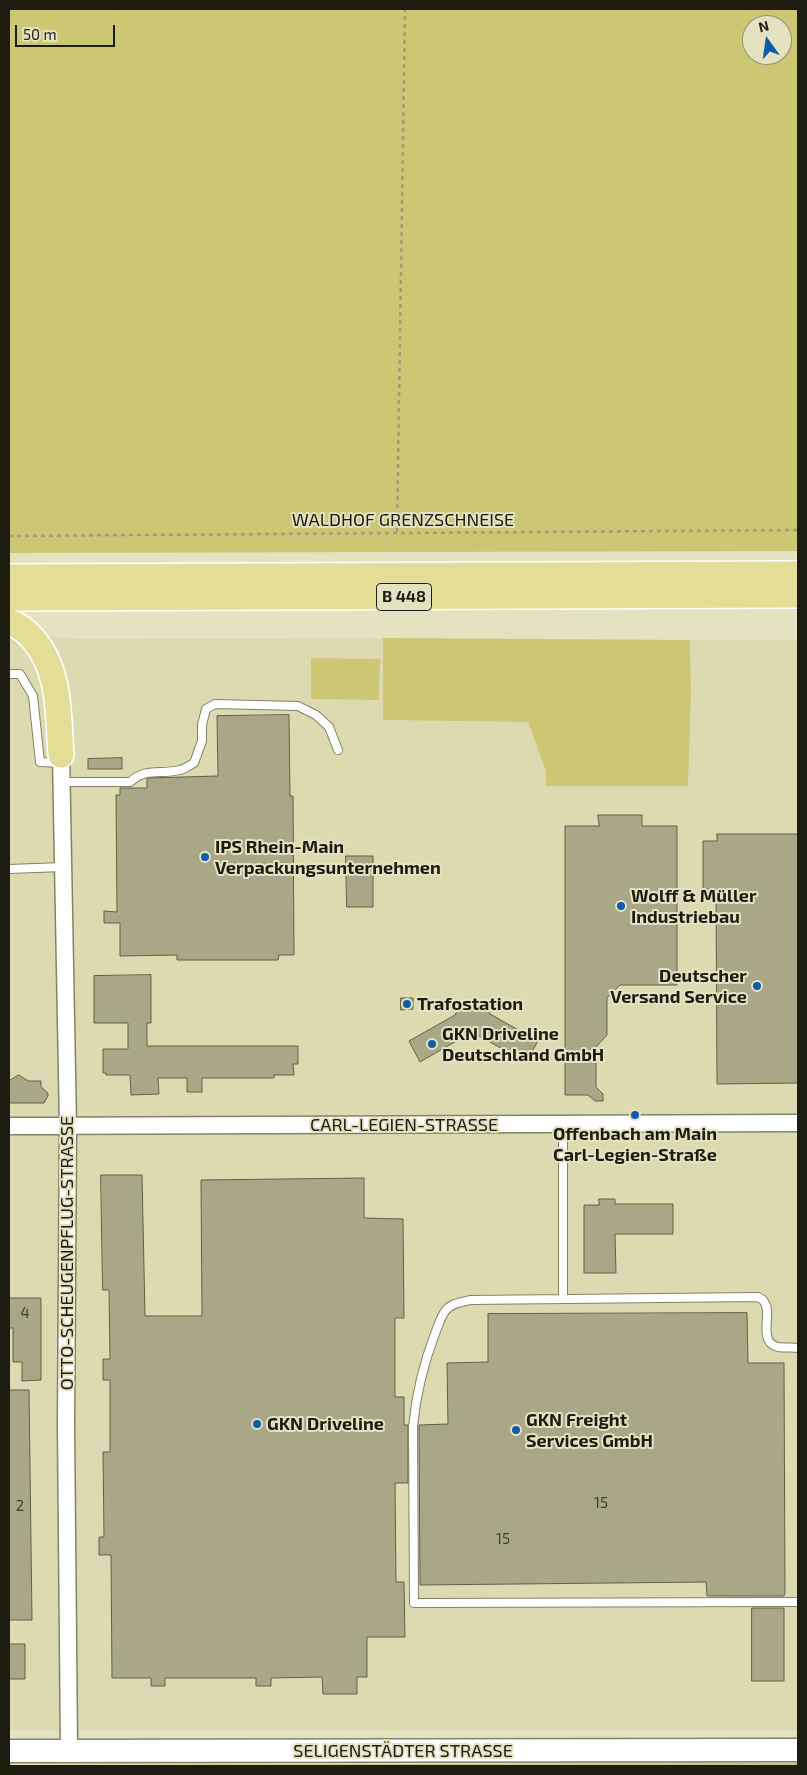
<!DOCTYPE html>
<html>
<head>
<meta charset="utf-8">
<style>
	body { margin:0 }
	#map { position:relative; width:807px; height:1775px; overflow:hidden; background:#e5e2c2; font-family:"Exo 2",sans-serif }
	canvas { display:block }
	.frame { position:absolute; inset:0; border:10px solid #1d1c10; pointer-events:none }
	.north { position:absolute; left:742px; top:15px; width:50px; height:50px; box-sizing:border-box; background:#e5e2c2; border:1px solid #95937b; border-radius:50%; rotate:346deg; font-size:14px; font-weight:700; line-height:20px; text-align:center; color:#1d1c10 }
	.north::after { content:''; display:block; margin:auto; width:18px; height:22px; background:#0e5caa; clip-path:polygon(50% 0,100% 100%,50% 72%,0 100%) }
	.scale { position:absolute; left:15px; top:25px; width:100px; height:22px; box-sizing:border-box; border:2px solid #1d1c10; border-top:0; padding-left:6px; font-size:15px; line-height:18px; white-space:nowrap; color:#1d1c10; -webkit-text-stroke:4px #e5e2c2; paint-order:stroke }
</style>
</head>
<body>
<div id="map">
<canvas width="807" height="1775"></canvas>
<div class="frame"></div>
<div class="north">N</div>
<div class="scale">50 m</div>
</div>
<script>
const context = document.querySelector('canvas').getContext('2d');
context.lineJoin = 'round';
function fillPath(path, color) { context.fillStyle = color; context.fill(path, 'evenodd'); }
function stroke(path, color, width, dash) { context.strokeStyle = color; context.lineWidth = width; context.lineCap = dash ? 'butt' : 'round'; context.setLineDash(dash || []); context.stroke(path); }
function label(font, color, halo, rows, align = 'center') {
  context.font = font + ' "Exo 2",sans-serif'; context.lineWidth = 4; context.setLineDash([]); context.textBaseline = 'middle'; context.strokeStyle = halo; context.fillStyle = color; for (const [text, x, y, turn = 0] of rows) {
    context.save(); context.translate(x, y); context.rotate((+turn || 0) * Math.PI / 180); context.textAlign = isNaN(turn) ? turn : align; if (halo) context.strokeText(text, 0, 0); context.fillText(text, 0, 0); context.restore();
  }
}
const built = new Path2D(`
	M9 633 84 639 383 638V720L528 722 546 771V786H688L691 694 690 640H798V1730H9Z`);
const green = new Path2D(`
	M9 9H798V551L9 553ZM752 25H782V55H752Z
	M383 638 690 640 691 694 688 786H546V771L528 722 383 720Z
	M311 658 380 659 379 700 311 699Z
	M798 1763V1766H9V1765Z`);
const building = new Path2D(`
	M289 715 290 796H293L294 955H279L278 960H177V955L120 956V923H104V911L117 912 116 795H120V788H147V779L149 778 218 776 217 716Z
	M122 758V769H88V759Z
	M598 815H642V826H677V985H620L607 998V1035L596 1047V1087L603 1094V1101H595L588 1095H565V826H599Z
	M717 834H798V1083L717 1084 716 889H703V841H717Z
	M346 856H373V907H347Z
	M151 975V1023H147V1046H298V1064H293L294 1075H274V1078H202V1092H187V1078H158L159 1094 131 1095 130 1075H106V1073H103V1049H128V1023H94V976Z
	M401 998H413V1009L401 1010Z
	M460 1004 466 1007H479L485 1004 490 1014 538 1041 526 1062 472 1032 420 1062 409 1041 455 1015Z
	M19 1075 28 1081H41V1087L48 1093V1096L44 1103H9V1081Z
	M101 1175H142L145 1316H202L201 1180 364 1178V1218L403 1219 404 1318H395V1397H404V1425H408V1483H395L396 1582H404L405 1637H367V1677H357V1694H323L322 1677 271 1678V1686H256V1678H165V1686H151V1678H112L111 1555H99V1537H104L103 1452H110V1380H103V1359H110L109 1290H103Z
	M599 1199H615V1204H673V1234H615L616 1273H584V1205H599Z
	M9 1298H41V1380L22 1381V1362H13V1328H9Z
	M747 1313 748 1363H784L785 1592 784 1596H707L706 1582 420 1585 419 1425 448 1424 447 1363 488 1362V1314Z
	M9 1390H29L32 1620H9Z
	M752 1608H784V1681H752Z
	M9 1644H25V1679H9Z`);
const path = new Path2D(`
	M397 532 405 9
	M9 536 798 530`);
const lane = new Path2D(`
	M9 674H20L33 696 40 762 61 763
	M61 782H130C147 767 160 775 180 770 185 769 190 765 194 763L202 741V725L206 709 215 704 298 706 316 715 329 727 338 750
	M9 869 63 867
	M563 1124V1299
	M798 1348C792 1347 784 1348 778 1347 761 1343 768 1323 767 1311 767 1307 765 1303 763 1300L758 1297 471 1300C462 1302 452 1303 446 1310 441 1316 439 1324 436 1331 424 1362 416 1394 413 1427L414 1603 798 1602`);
const street = new Path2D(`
	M61 755 68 1126 66 1424 69 1750
	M9 1126 798 1123`);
const secondary = new Path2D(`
	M9 1751 798 1750`);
const primary = new Path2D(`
	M9 577 798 574
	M9 598 798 595
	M9 622C19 625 27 632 34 640 61 672 58 716 61 755`);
const markers = [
	[205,857,5,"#0e5caa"],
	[621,906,5,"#0e5caa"],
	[757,986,5,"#0e5caa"],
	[407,1004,5,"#0e5caa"],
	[432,1044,5,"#0e5caa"],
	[635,1115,5,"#0e5caa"],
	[257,1424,5,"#0e5caa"],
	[516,1430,5,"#0e5caa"]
];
const numberNames = [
	["4",25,1313],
	["15",601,1503],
	["2",20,1506],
	["15",503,1539]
];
const shields = [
	[404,597,55]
];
const shieldNames = [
	["B 448",404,597]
];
const streetNames = [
	["WALDHOF GRENZSCHNEISE",403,520],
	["CARL-LEGIEN-STRASSE",404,1125],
	["OTTO-SCHEUGENPFLUG-STRASSE",67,1253,-90],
	["SELIGENSTÄDTER STRASSE",403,1751]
];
const poiNames = [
	["IPS Rhein-Main",215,847],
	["Verpackungsunternehmen",215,868],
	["Wolff & Müller",631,896],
	["Industriebau",631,917],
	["Deutscher",747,976,"right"],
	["Versand Service",747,997,"right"],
	["Trafostation",417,1004],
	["GKN Driveline",442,1034],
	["Deutschland GmbH",442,1055],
	["Offenbach am Main",635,1134,"center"],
	["Carl-Legien-Straße",635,1155,"center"],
	["GKN Freight",526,1420],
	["Services GmbH",526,1441],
	["GKN Driveline",267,1424]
];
fillPath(built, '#dddab2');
fillPath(green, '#cdc672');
fillPath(building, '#a9a788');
stroke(building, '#636144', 1);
stroke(lane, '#848264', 10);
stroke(street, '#848264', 19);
stroke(secondary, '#848264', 25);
stroke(primary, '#fff', 28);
stroke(path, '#9e9c83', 2.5, [4, 4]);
stroke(lane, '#fff', 8);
stroke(street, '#fff', 16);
stroke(secondary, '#fff', 22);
stroke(primary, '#e4dd97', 25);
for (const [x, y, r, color] of markers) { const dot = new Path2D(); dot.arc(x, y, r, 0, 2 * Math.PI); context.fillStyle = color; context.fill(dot); stroke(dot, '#e5e2c2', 2); }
label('15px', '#403f2e', null, numberNames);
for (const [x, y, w] of shields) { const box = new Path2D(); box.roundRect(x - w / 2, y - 13.5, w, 27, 4); context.fillStyle = '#e5e2c2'; context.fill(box); stroke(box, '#1d1c10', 1); }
label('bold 16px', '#1d1c10', null, shieldNames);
label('18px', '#1d1c10', '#e5e2c2', streetNames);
label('bold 18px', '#1d1c10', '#e5e2c2', poiNames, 'left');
</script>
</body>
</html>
